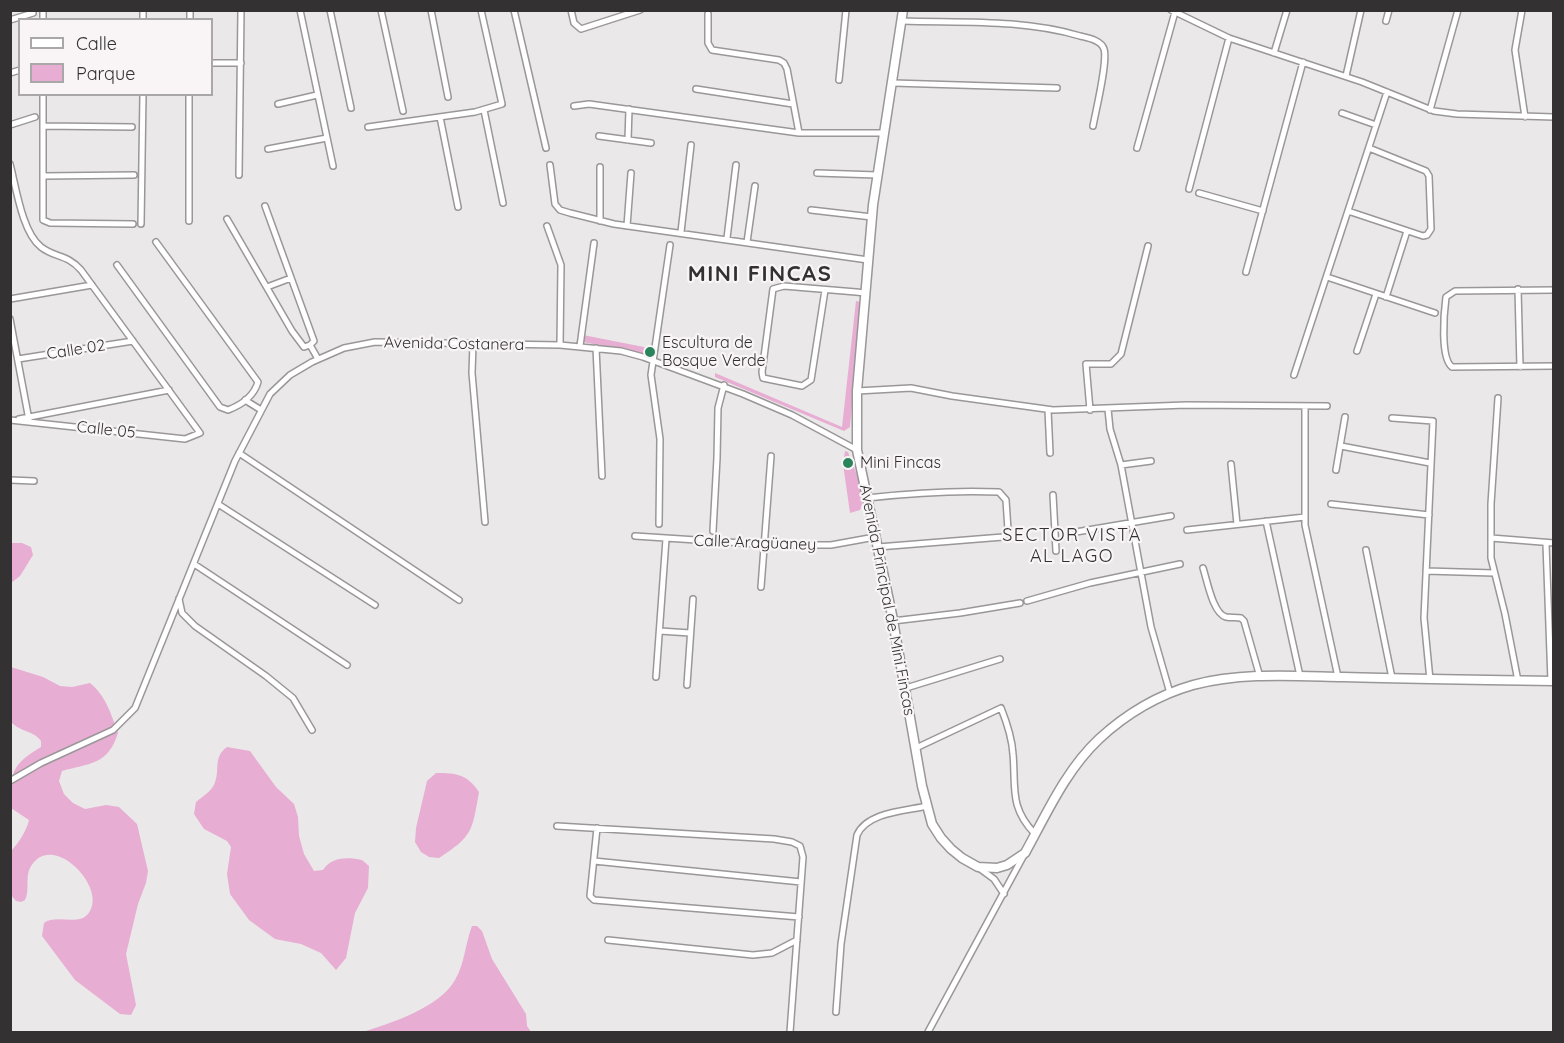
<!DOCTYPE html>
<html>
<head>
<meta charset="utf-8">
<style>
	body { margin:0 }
	#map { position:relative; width:1564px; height:1043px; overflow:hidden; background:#ebe8ea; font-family:Quicksand,sans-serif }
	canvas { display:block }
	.frame { position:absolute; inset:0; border:12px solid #333132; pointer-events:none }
	.legend { position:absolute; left:18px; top:18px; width:195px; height:78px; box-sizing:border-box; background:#f9f5f7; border:2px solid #aaa7a8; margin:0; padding:8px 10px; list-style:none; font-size:18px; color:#333132 }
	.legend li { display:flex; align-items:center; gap:12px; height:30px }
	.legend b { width:30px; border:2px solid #aaa7a8 }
</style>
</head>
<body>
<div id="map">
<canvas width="1564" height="1043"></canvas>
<div class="frame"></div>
<ul class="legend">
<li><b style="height:8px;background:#fff"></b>Calle</li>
<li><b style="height:16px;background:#e7add2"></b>Parque</li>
</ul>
</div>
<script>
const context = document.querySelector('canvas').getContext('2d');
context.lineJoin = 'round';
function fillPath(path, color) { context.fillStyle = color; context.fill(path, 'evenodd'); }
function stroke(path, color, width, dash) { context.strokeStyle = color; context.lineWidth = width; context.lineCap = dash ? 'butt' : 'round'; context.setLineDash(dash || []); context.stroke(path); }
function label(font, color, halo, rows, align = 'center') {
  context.font = font + ' Quicksand,sans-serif'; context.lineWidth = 4.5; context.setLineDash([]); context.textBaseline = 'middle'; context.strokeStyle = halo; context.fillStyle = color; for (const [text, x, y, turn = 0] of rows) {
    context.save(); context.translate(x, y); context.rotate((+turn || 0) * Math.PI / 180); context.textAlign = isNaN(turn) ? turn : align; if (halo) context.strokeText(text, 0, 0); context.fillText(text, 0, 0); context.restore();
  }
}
const green = new Path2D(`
	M856 301 861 302 850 427 844 431 715 377V373L842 427Z
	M583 335 654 349 653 356 583 342Z
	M845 451 848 452C853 466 868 496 860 510L850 513 843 464Z
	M11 543H22L31 547 33 555 20 576 11 583Z
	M11 667 43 677 60 686 72 687 90 683C106 696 111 714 118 733 108 765 90 763 62 771L59 781 64 794 73 803 85 809 106 805 119 807 137 824 148 871 146 883 138 904 126 954 136 1005 131 1015 120 1014 75 980 42 936 44 923C56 914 78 926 88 914 110 889 51 828 30 868 25 878 30 890 25 900L21 902 16 901 11 895V851C18 844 27 830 29 820L11 808C11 774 9 766 41 747V741C33 730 22 733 11 722Z
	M227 747 250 751 276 787 294 804 298 817 299 836 304 854 314 871 323 870C332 857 347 857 362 860L369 866 368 888 355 913 346 958 336 970 321 953 301 944 275 939 249 920 230 894 227 874 231 847 227 841 204 829 194 814 196 802C202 797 210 792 214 785 221 770 212 758 227 747Z
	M436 773C456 773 467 774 479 792 472 831 473 836 439 858L429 857 421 852 415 842 416 828 427 781Z
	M472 926H477L482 931 492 959 526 1014 527 1026 531 1032H362C390 1024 440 1007 455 980 465 963 465 944 472 926Z`);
const street = new Path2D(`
	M300 10 333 166
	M330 10 351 108
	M381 10 403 111
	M431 10 448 97
	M514 10 546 148
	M571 10 574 23 581 29 640 10
	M1171 10 1229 38 1362 82 1434 111 1457 114 1554 117
	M1522 10 1515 50 1525 117
	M708 14V43L712 50 779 60 784 63 787 69 799 133
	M10 20 33 13
	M43 20V10
	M143 20V10
	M190 20V10
	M902 21C962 23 1022 19 1080 36 1088 38 1101 40 1104 49 1108 61 1096 110 1093 126
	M1386 21 1389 10
	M1274 53 1287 10
	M212 63H241
	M10 73 20 70
	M1346 76 1361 10
	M839 80 846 10
	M893 83 1057 88
	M696 89 793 104
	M43 94V220L50 223 133 224
	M278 104 317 95
	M574 106 589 104 799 133H885
	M484 110 503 203
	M1430 110 1458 10
	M1342 113 1376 125
	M440 117 458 207
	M10 125 35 117
	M43 126 132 127
	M368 127 475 112 502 104 481 10
	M599 136 651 143
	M628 140 629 109
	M1137 148 1175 12
	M268 149 327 138
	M10 164C16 187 22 232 41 247 55 258 67 254 81 270L200 433 185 439 10 420
	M550 165 555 204 560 210 570 213 614 224 868 260
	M817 173 877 175
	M239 175 241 10
	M43 176 134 175
	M1189 189 1229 38
	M1199 193 1263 211
	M265 206 314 341 310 345 318 359
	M811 210 872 217
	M1348 211 1423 236 1427 235 1431 229 1429 176 1426 171 1369 148
	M227 219 292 331 304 347 310 345
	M189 221V94
	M600 221V167
	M141 224 143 94
	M547 226 561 265 560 345
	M627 226 631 173
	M681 232 691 145
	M727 238 736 165
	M747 242 755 186
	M117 265 220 407 228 410C241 405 254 396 258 382L156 242
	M1246 272 1303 62
	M1327 277 1435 313
	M267 287 291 278
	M1518 289 1520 367
	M825 290 811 380 802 386 763 378 762 372 773 289 784 286 856 292 865 293
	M1554 290 1455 291 1446 297C1444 312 1440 358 1452 367L1554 366
	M1386 297 1407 231
	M10 299 92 285
	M10 319 29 420
	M473 344 472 373 485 522
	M580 346 594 243
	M596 348 602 476
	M1357 351 1376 294
	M18 359 133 341
	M1294 375 1387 92
	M857 391 911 388 952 396 1053 410 1186 405 1327 406
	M1498 398 1491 504V558L1505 614 1518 681
	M245 400 261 410
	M1305 406V525L1338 677
	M1108 409 1110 429 1121 465 1151 627 1170 693
	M1048 410 1050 453
	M1090 410 1086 364H1111L1121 354 1148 246
	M1392 418 1433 421 1424 618 1430 680
	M19 419 169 390
	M1341 446 1430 463
	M239 453 459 600
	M1231 464 1237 524
	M1121 465 1151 461
	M1336 470 1345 417
	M10 480 34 481
	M1053 495 1056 551
	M867 498C911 493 955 490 999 492L1006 500 1008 530 1003 537 878 547
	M218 504 375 605
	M1331 504 1429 515
	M1266 521 1300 676
	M659 524 660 439 651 375 670 245
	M1187 530 1305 517
	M713 531 717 458 718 408 724 385
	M1076 532 1171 516
	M635 536 773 545H831L875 537
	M1491 538 1554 543
	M1546 544 1551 681
	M1366 550 1392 678
	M194 564 347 665
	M1203 568C1207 580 1213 614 1226 617 1231 618 1237 617 1241 618L1244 621 1260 677
	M1426 571 1494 573
	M761 587 771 456
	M179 599 182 613 195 626 266 676 293 698 312 730
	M1027 601 1090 583 1180 564
	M893 621 960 613 1020 603
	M660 631 690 633
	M656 677 666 539
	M687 685 693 599
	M906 688 1000 659
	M916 748 1001 708C1007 723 1012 738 1013 754 1016 788 1009 807 1035 834
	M10 781 41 763 113 730 135 708 235 461 270 394 290 375 312 362 344 348 375 342 560 345 621 351 643 357 743 394 792 415 857 450
	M557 826 774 839 792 842 800 846 803 857 790 1032
	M597 828 590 896 594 900 799 917
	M594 861 801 882
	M979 868 994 879 1004 894
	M608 940 753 955 772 953 797 940
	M836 1012 841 944 857 835C867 812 905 811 927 806
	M928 1032 1024 855`);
const secondary = new Path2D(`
	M903 10 873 205 857 391V450L892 615 922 786 932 824 941 838 951 849 962 858 978 867 997 868 1007 865 1025 853C1047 813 1066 770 1099 739 1126 714 1158 695 1193 685 1242 672 1294 676 1343 677 1413 679 1483 680 1554 681`);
const markers = [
	[650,352,6,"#2a855c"],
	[848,463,6,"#2a855c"]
];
const poiNames = [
	["Escultura de",662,343],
	["Bosque Verde",662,361],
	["Mini Fincas",860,463]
];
const streetNames = [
	["Avenida Costanera",454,344,1],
	["Calle 02",76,350,-9],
	["Calle 05",106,430,6],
	["Calle Aragüaney",755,543,2],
	["Avenida Principal de Mini Fincas",887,600,79]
];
const neighbourhoodNames = [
	["SECTOR VISTA",1072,536],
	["AL LAGO",1072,557]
];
const districtNames = [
	["MINI FINCAS",760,274]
];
fillPath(green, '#e7add2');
stroke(street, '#9a9798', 8);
stroke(secondary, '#9a9798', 11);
stroke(street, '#fff', 5);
stroke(secondary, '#fff', 8);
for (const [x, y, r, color] of markers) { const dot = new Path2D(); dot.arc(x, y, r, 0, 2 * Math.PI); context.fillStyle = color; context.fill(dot); stroke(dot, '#f9f5f7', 2); }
label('16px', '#333132', '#f9f5f7', poiNames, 'left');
label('16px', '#333132', '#f9f5f7', streetNames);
context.letterSpacing = '1.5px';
label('18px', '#333132', '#f9f5f7', neighbourhoodNames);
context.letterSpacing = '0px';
context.letterSpacing = '1.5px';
label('bold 22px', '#333132', '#f9f5f7', districtNames);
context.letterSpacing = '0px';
</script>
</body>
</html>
